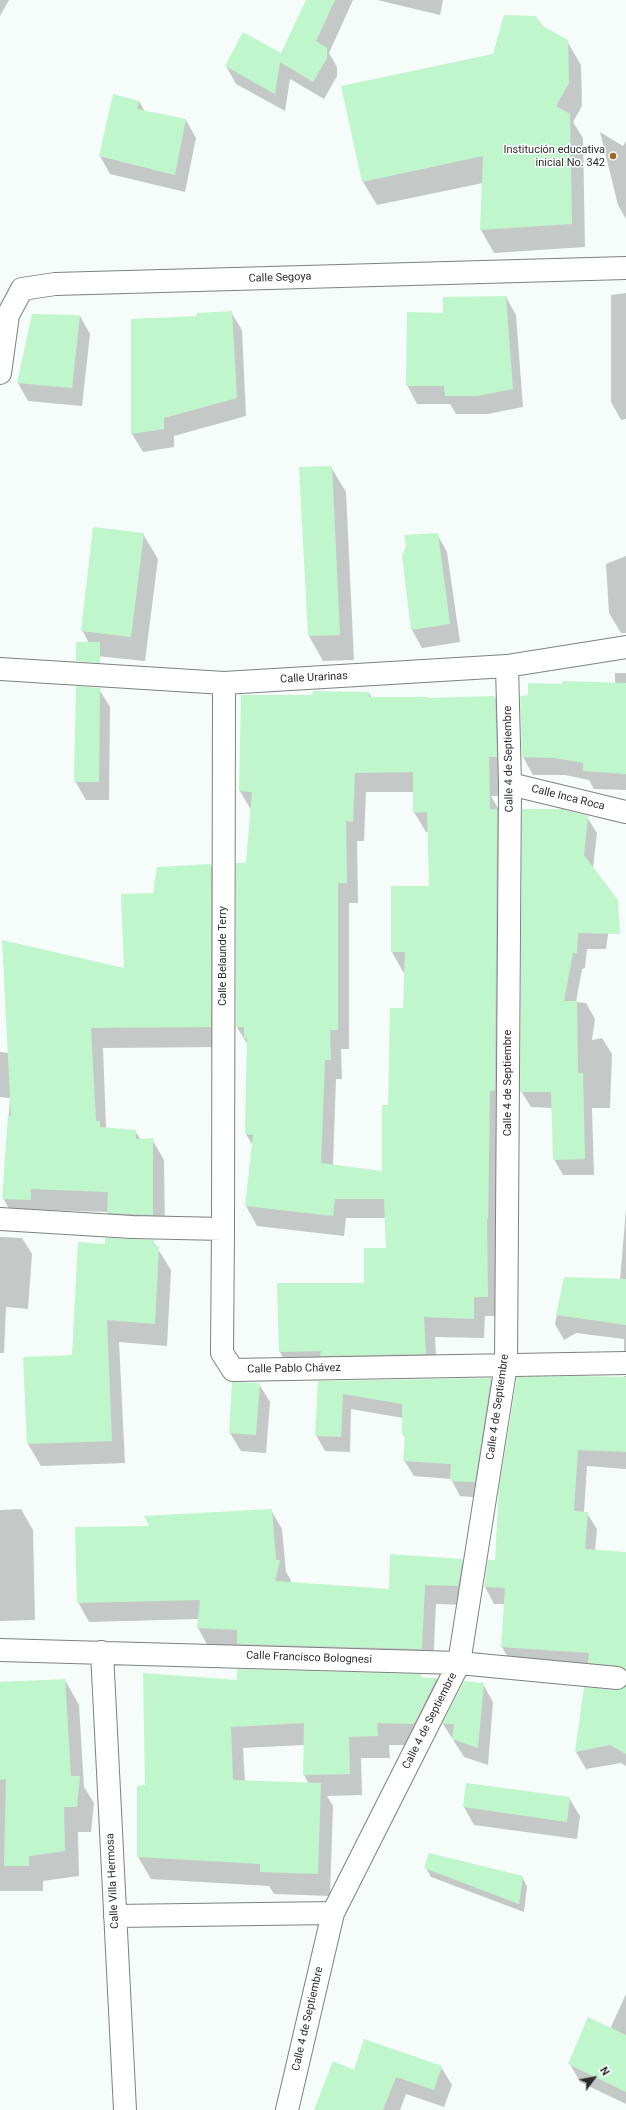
<!DOCTYPE html>
<html>
<head>
<meta charset="utf-8">
<style>
	body { margin:0 }
	#map { position:relative; width:626px; height:2110px; overflow:hidden; background:#f6fcfa; font-family:Roboto,sans-serif }
	canvas { display:block }
	.north { position:absolute; left:574px; top:2058px; width:40px; height:40px; -webkit-text-stroke:3px #fff; paint-order:stroke; rotate:58deg; font-size:11px; font-weight:700; line-height:16px; text-align:center; color:#2b2d2d }
	.north::after { content:''; display:block; margin:auto; width:14px; height:18px; background:#2b2d2d; clip-path:polygon(50% 0,100% 100%,50% 72%,0 100%) }
</style>
</head>
<body>
<div id="map">
<canvas width="626" height="2110"></canvas>
<div class="north">N</div>
</div>
<script>
const context = document.querySelector('canvas').getContext('2d');
context.lineJoin = 'round';
function fillPath(path, color) { context.fillStyle = color; context.fill(path, 'evenodd'); }
function stroke(path, color, width, dash) { context.strokeStyle = color; context.lineWidth = width; context.lineCap = dash ? 'butt' : 'round'; context.setLineDash(dash || []); context.stroke(path); }
function label(font, color, halo, rows, align = 'center') {
  context.font = font + ' Roboto,sans-serif'; context.lineWidth = 3; context.setLineDash([]); context.textBaseline = 'middle'; context.strokeStyle = halo; context.fillStyle = color; for (const [text, x, y, turn = 0] of rows) {
    context.save(); context.translate(x, y); context.rotate((+turn || 0) * Math.PI / 180); context.textAlign = isNaN(turn) ? turn : align; if (halo) context.strokeText(text, 0, 0); context.fillText(text, 0, 0); context.restore();
  }
}
const shadow = new Path2D(`
	M0 0H9L0 16Z
	M307 0H353L329 53 337 67V76L324 99 290 79 285 111 236 84 226 66 282 54Z
	M377 0H443L440 15Z
	M567 41 581 65 582 106 573 122 583 138 585 247 494 253 481 230 483 183 377 205 363 182 342 87 494 54Z
	M139 101 145 112 186 120 196 138 185 192 110 174 100 156Z
	M600 132 623 146 626 141V219L618 205Z
	M626 293V419L621 420 611 402V295Z
	M506 297 516 315 523 407 488 414H456L450 404H417L407 385 444 314Z
	M231 312 242 330 246 416 174 436V447L143 452 132 434 198 317Z
	M80 316 90 334 82 406 28 401 18 383Z
	M331 467 346 492 354 660 323 661 309 636 300 468Z
	M143 534 158 559 145 661 96 656 82 630Z
	M437 534 447 552 460 642 422 648 412 630 403 556Z
	M626 556V633H621L609 613 606 564Z
	M615 673H626V790L594 789 589 780 565 775H533L523 757 615 684Z
	M99 689 110 707 109 800H86L75 781Z
	M369 693 372 698 429 699 495 697 506 717 500 796H491L500 812 499 1316H485L484 1338 435 1337 437 1374 291 1372 280 1352 365 1284 387 1249 386 1218H346L344 1236 257 1226 246 1206 253 1146 246 1134 249 1047 237 1027 251 810 240 791 242 696 283 697ZM366 792H414V812L426 832H428L430 888 392 952 403 972H405L404 1009 389 1106 383 1172 333 1165 336 1079H342L341 1049H349V903H358L357 841H364Z
	M587 817 597 833 593 868 613 899 606 949H587L585 968 582 969 576 1002 586 1003 595 1019 592 1040 602 1038 612 1054 610 1108H592L594 1175H563L554 1159 553 1108 531 1107 521 1091Z
	M211 865 222 886V1047L103 1048 106 1128 135 1131 141 1140 152 1139 164 1160 165 1235 120 1233 107 1212 42 1210V1220L15 1219 3 1198 10 1098 0 1097V1052L9 1053 125 970 154 894Z
	M626 1209V1354L624 1350V1339L576 1333 564 1340 555 1324 565 1278 620 1280Z
	M0 1237 22 1238 32 1254 28 1309 6 1307 4 1353H0Z
	M153 1241 171 1270 167 1346 119 1342 125 1463 41 1466 28 1444 24 1358 73 1356 106 1245Z
	M624 1376H626V1469L587 1466 584 1512 587 1513 597 1529 595 1551 626 1553V1683L511 1663 502 1647 505 1604H494L485 1587 489 1561 496 1562 624 1381Z
	M491 1379 500 1395 484 1498 460 1496 451 1479 414 1476 404 1460 406 1439 403 1434V1418L351 1409 350 1452 325 1451 316 1435 319 1382Z
	M259 1384 270 1402 266 1453 241 1451 230 1433Z
	M21 1509 33 1530 35 1620 0 1621V1510Z
	M271 1510 282 1529 286 1572 291 1580 290 1583 390 1590 462 1560 473 1579 469 1605 436 1604 433 1669 209 1648 198 1628 199 1619 89 1622 78 1602 151 1527Z
	M421 1675 422 1679H437L449 1701 427 1745H389L390 1758H361L362 1795 327 1796 333 1806 330 1896 274 1894 269 1886 151 1879 138 1857 146 1786 238 1681ZM304 1745V1775L309 1784 245 1781 243 1748Z
	M65 1680 79 1705 84 1787 94 1803 91 1832H78L79 1876 43 1881V1891H0V1682Z
	M465 1682 483 1684 493 1702 488 1765 464 1757 443 1724Z
	M626 1724V1766L621 1763 586 1769 576 1752Z
	M569 1798 580 1816 577 1839 474 1825 464 1807Z
	M426 1868 522 1877 527 1886 524 1912 431 1877Z
	M626 1994V2104L580 2082 570 2064 610 2029Z
	M441 2067 452 2085 444 2107 406 2094 400 2110H315L354 2071Z`);
const building = new Path2D(`
	M306 0H335L316 41 327 48V58L313 82 280 62 275 94 225 66 243 32 281 53Z
	M504 15 536 16 543 26 568 40 569 83 556 106 570 114 572 224 480 230 483 156 362 182 341 86 493 54Z
	M113 94 139 101 137 109 186 119 175 175 99 156Z
	M506 296 513 389 477 396H445L444 386H406L407 312 443 313V297Z
	M232 311 237 398 164 418V429L131 434V319L197 316V313Z
	M32 314 80 315 72 388 17 383Z
	M332 466 340 635 308 636 299 467Z
	M93 527 144 533 131 637 81 631Z
	M438 533 450 624 411 630 402 556 406 546 404 535Z
	M76 642H100V663L76 661Z
	M562 681 626 683V774L583 771V763L555 758 522 757 520 696 528 695V683L562 684Z
	M76 686 100 688 99 782H74Z
	M313 691 369 692V697H429V698L495 696 497 757H489L490 809H497L495 1091H490L488 1219H487L488 1297H474V1319L424 1317 426 1354 320 1356 321 1351 279 1352 277 1283H364V1248H386L384 1199H335L333 1216 245 1206 253 1135 245 1134 247 1038H244V1027H236V863H246L252 792 239 791 241 695H313ZM413 772V813L427 812 429 886H391V952H405L403 1008H390L388 1105H382V1171L321 1163 325 1060H331L330 1030H338V883H347L346 821 353 822 355 773Z
	M522 809H562L588 816 584 855 618 900 620 934 578 933 577 953H573L564 1001H577L578 1073H583L585 1159 553 1160 551 1092H520Z
	M211 864V1027L91 1028 96 1121H100V1127L136 1130V1139L153 1138V1215L107 1213 108 1192 31 1189V1200L2 1199 8 1115 11 1116 2 940 124 968 121 894 153 893 157 867Z
	M105 1238 154 1240V1246H159L155 1324 107 1320 112 1441 27 1444 23 1357 72 1355 78 1242 105 1244Z
	M564 1277 626 1279V1325L556 1315Z
	M574 1376 626 1377V1452L578 1450 574 1511 588 1512 585 1549 626 1552V1670L618 1666 588 1663 589 1653 501 1647 505 1588 484 1587 488 1560H495L499 1487 517 1377Z
	M491 1378 475 1482 450 1481 451 1464 403 1461 405 1435 402 1434V1404L343 1394 341 1437 315 1436 318 1381Z
	M232 1382 260 1383 256 1435 229 1433Z
	M272 1509 276 1560H280L275 1581 389 1589 390 1554 463 1559 458 1586 425 1585 422 1649 237 1644V1630L197 1628 200 1600 77 1603 75 1527 149 1526 144 1516Z
	M237 1669 421 1674V1678H437L414 1724 377 1723 378 1736 349 1737 350 1774 303 1775 304 1723 231 1727 233 1780 321 1783 318 1874 260 1872V1864L137 1857V1786L145 1785 143 1673 237 1680Z
	M65 1679 71 1776H80L77 1807H64L65 1851 29 1856V1866H4L6 1779 0 1780V1682Z
	M464 1681 484 1683 478 1748 452 1739 454 1724H442Z
	M626 1686V1754L610 1745 575 1752 584 1687 616 1690Z
	M466 1783 570 1797 567 1822 463 1807Z
	M429 1853 523 1876 519 1904 424 1868Z
	M588 2017 626 2035V2092L568 2064Z
	M364 2039 442 2066 434 2090 396 2077 383 2110H314L333 2061 354 2070Z`);
const minor = new Path2D(`
	M0 373 8 315 22 289 55 284 626 268
	M0 669 224 683 507 666 626 647
	M510 784 626 812
	M0 1219 132 1227 223 1229 222 1353 233 1370 626 1363
	M223 1229 224 683
	M0 1650 459 1663 617 1678
	M102 1652 125 2110
	M115 1916 333 1913
	M287 2110 333 1913 459 1663 506 1365 510 784 507 666`);
const markers = [
	[613,156,4,"#9f6724"]
];
const poiNames = [
	["Institución educativa",605,150],
	["inicial No. 342",605,163]
];
const streetNames = [
	["Calle Segoya",280,278,-2],
	["Calle Urarinas",314,678,-3],
	["Calle 4 de Septiembre",509,759,-91],
	["Calle Inca Roca",568,798,14],
	["Calle Belaunde Terry",223,956,-90],
	["Calle 4 de Septiembre",508,1083,-90],
	["Calle Pablo Chávez",294,1369,-1],
	["Calle 4 de Septiembre",498,1407,-82],
	["Calle Francisco Bolognesi",309,1658,2],
	["Calle 4 de Septiembre",430,1721,-63],
	["Calle Villa Hermosa",113,1881,-93],
	["Calle 4 de Septiembre",308,2019,-77]
];
fillPath(shadow, '#0003');
fillPath(building, '#c0f6cc');
stroke(minor, '#7d8180', 24);
stroke(minor, '#fff', 22);
for (const [x, y, r, color] of markers) { const dot = new Path2D(); dot.arc(x, y, r, 0, 2 * Math.PI); context.fillStyle = color; context.fill(dot); stroke(dot, '#fff', 1.5); }
label('11px', '#2b2d2d', '#fff', poiNames, 'right');
label('11px', '#2b2d2d', '#fff', streetNames);
</script>
</body>
</html>
